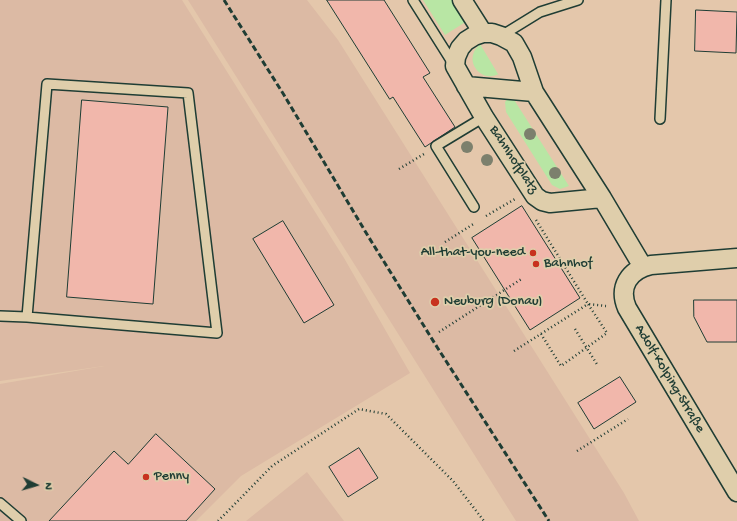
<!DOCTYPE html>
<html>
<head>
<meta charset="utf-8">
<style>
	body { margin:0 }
	#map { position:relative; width:737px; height:521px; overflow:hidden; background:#e4c7ab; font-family:"Gochi Hand",sans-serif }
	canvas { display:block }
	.north { position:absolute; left:16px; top:465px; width:40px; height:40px; -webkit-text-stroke:3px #dfceab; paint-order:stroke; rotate:95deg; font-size:11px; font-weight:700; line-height:16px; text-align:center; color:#1f3d34 }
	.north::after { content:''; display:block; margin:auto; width:14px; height:18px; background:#1f3d34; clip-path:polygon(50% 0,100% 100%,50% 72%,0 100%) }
</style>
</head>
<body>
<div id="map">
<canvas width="737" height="521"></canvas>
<div class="north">N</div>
</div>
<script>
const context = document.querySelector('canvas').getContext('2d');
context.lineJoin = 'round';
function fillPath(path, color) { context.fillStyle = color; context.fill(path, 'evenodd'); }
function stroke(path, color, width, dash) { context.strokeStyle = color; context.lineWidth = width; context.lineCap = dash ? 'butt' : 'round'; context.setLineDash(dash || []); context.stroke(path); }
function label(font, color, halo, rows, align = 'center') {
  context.font = font + ' "Gochi Hand",sans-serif'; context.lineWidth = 3.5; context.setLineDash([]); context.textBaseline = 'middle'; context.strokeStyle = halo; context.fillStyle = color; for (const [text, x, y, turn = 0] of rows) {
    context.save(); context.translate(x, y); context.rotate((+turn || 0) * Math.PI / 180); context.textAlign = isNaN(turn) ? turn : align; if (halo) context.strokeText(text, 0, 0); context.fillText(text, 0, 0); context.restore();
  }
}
const built = new Path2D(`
	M0 0H182L344 258 410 373 241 476 196 521H0V384L104 366 0 381Z
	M188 0H307L338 40 624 493 639 521H516Z
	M307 472 344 521H246Z`);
const green = new Path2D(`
	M423 0H453L467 21 445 35Z
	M480 44 498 74H499C496 75 494 76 492 76 481 78 470 66 473 55 474 50 477 47 480 44Z
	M511 95 569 186 560 189 552 185 506 112 505 102Z`);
const building = new Path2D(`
	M327 0H384L430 73 423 77 455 127 425 147 393 97 390 99Z
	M696 10 737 12 736 53 695 51Z
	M82 100 168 107 153 304 67 297Z
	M522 206 580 298 530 330 472 238Z
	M283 221 334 305 304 323 253 239Z
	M694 300H737V342H707L694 317Z
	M620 377 636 402 594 429 578 403Z
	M156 434 215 489 186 521H49L114 451 128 464Z
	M359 448 378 478 348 497 329 467Z`);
const path = new Path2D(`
	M399 169 424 154
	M486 216 515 199
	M536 220 588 304 606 306
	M445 242 475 223
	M575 329 598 366
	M439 332 523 278
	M514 351 588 304 607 333 561 366 541 334
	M577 451 628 419
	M218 521 228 511 272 466 359 409 386 414 453 481 484 521`);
const service = new Path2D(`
	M413 0 454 65
	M501 36 540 12 578 0
	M660 119 666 0
	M474 207 436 146 484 117
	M0 316 27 317 217 333 188 93 47 84 27 317
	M0 503 21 521`);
const minor = new Path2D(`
	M462 0 483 33
	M466 86 534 92
	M602 198 550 203 542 201 535 196 484 117 455 66 456 57 460 48 466 41 474 36 483 33H492L501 36 514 43 522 57 534 92 602 198 643 267
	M737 258 651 265C629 270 618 287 627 308L737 492`);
const rail = new Path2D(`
	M224 0 284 95 368 236 437 347 549 521`);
const trees = [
	[530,134],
	[467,147],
	[487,160],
	[555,173]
];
const markers = [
	[533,253,4,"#c8321e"],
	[536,264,4,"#c8321e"],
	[435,302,5,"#c8321e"],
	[146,477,4,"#c8321e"]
];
const streetNames = [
	["Bahnhofplatz",513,160,57],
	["Adolf-Kolping-Straße",669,379,59]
];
const poiNames = [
	["All-that-you-need",525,253,"right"],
	["Bahnhof",544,264],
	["Neuburg (Donau)",444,302],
	["Penny",154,477]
];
fillPath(built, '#dcbaa4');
fillPath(green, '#b8e6a4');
fillPath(building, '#f1b7ab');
stroke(building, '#1f3d34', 1);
stroke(service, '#1f3d34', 12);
stroke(minor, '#1f3d34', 21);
stroke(path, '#1f3d34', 2.5, [1, 3]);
stroke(service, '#dfceab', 9);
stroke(minor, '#dfceab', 18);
stroke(rail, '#1f3d34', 3, [6, 3]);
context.fillStyle = '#7c806d';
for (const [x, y] of trees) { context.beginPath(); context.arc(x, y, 6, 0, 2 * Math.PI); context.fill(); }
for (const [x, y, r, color] of markers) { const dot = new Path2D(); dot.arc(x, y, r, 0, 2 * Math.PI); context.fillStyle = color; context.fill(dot); stroke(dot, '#dfceab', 1.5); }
label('14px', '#1f3d34', '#dfceab', streetNames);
label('14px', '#1f3d34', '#dfceab', poiNames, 'left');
</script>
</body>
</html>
